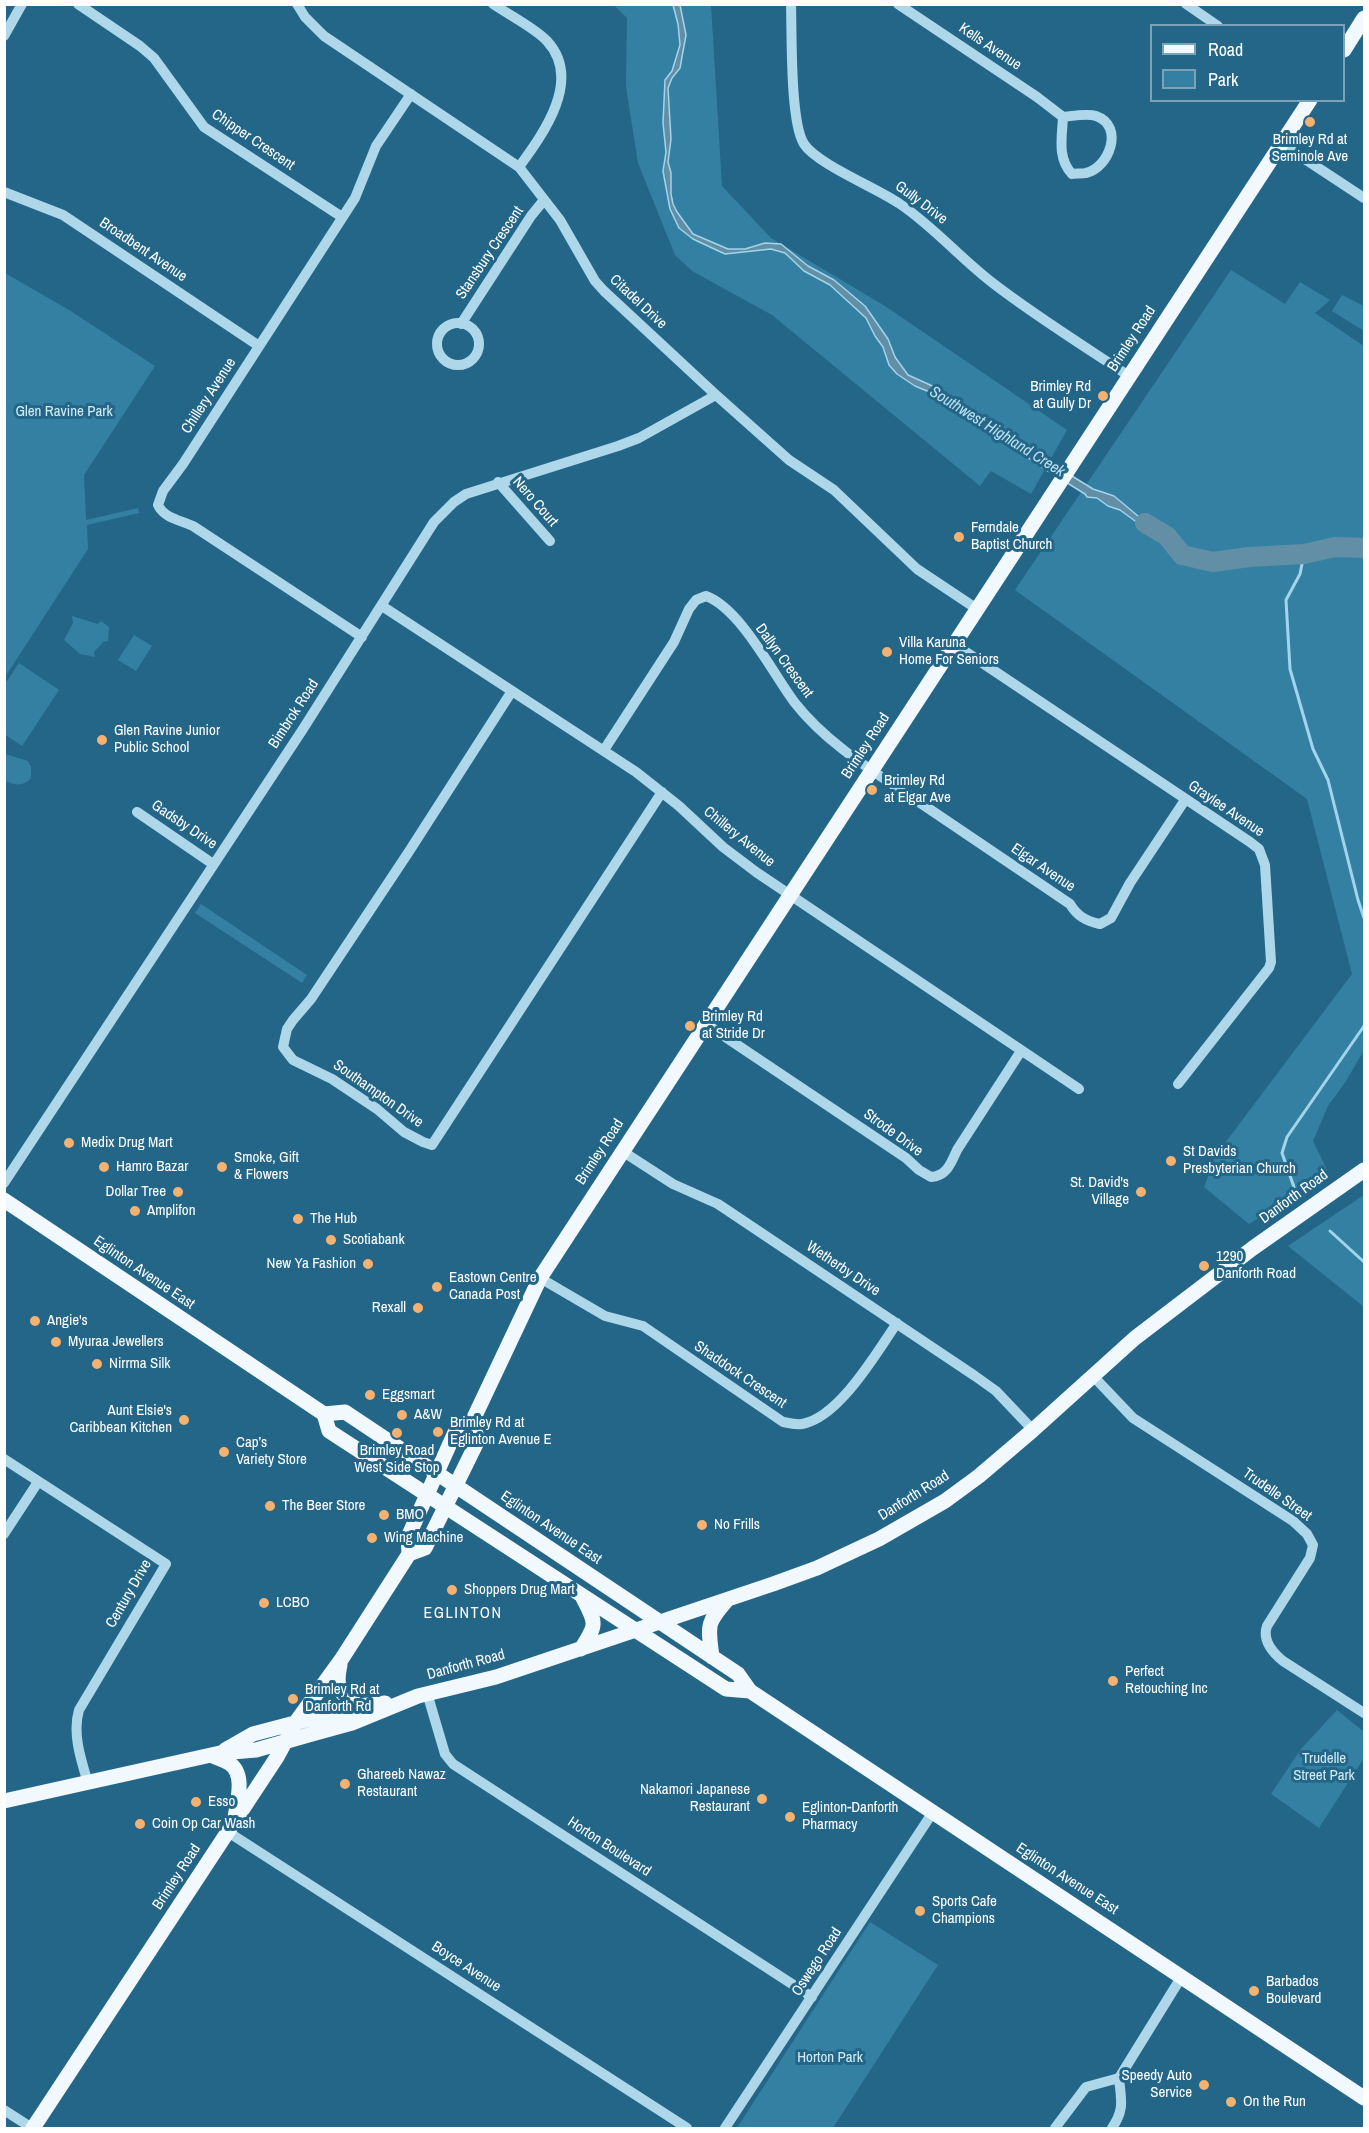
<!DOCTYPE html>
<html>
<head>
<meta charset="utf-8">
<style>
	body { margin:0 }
	#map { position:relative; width:1369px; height:2133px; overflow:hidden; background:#236688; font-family:"Archivo Narrow",sans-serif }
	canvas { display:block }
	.frame { position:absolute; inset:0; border:6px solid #fff; pointer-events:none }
	.legend { position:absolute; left:1150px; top:24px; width:195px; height:78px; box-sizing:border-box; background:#236688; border:2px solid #7ba3b8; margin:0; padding:8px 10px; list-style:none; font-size:18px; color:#fff }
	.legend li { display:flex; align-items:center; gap:12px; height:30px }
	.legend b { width:30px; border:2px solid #7ba3b8 }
</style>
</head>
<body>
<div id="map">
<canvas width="1369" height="2133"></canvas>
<div class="frame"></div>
<ul class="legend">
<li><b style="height:8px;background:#f2f9fe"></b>Road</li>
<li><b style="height:16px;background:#3480a3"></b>Park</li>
</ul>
</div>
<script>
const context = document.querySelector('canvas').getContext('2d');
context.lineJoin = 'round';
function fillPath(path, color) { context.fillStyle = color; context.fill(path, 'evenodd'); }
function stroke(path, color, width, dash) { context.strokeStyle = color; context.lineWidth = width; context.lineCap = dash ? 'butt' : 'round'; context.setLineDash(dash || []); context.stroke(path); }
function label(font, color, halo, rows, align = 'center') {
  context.font = font + ' "Archivo Narrow",sans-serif'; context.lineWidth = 6; context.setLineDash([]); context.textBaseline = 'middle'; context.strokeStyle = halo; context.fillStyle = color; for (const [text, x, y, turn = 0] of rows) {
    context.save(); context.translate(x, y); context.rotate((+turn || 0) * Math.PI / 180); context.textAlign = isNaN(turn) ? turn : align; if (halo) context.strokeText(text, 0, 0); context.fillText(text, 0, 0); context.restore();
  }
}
const green = new Path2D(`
	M614 5H711L722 186 771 238 885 306 1067 430 1031 494 991 471 980 486 772 315 692 271 675 255 638 163 626 87 627 18Z
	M1231 270 1285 304 1300 282 1330 300 1315 313 1364 346V1050L1346 1081 1328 1106 1313 1141 1330 1176 1249 1224 1204 1187 1216 1155 1352 974 1307 799 1015 590Z
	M5 273 69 310 155 366 84 475 86 520 138 508 139 513 87 525 88 549 5 677Z
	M1342 295 1364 306V331L1332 311Z
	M72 616 98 624 101 621 109 627 108 641 103 642 94 652 95 657 80 654 64 640 73 623Z
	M134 635 152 646 136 671 118 660Z
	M19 663 59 690 22 746 4 734 5 684Z
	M5 754 28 761 31 767V778C23 787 15 785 5 781Z
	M201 904 307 975 302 983 195 913Z
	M1364 1195V1307L1288 1246Z
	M1337 1710 1364 1732V1758L1319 1828 1271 1794 1301 1749Z
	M870 1922 938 1965 833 2128H737Z`);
const water = new Path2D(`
	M673 5H680L686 35 680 68 672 78 668 88 671 139 668 162 671 173V194L673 204 677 212 693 234 728 249H745L765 243 781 244 808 266 834 280 865 306 888 339 895 357 908 375 939 389 970 413 1093 489 1114 496 1138 516 1167 536 1142 526 1120 510 1108 506 1097 498 1087 497 1085 494 1035 463 1017 449 1005 444 954 410 937 395 915 386 897 374 889 365 883 347 875 336 866 318 830 285 804 271 785 253 771 249 725 254 693 239 679 228 670 209 663 171 666 152 663 123 665 80 672 71 680 45 678 24Z`);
const stream = new Path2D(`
	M1304 554 1300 574 1286 600 1290 669 1313 749 1328 780 1358 900 1364 918
	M1294 1187 1282 1153 1287 1137 1364 1026
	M1330 1231 1364 1262`);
const river = new Path2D(`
	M1145 523 1167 536 1182 555 1213 562 1249 557 1304 554 1335 547 1364 548`);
const minor = new Path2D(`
	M78 4 140 46 154 58 204 127 342 217
	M297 4 305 17 324 36 519 167 560 220 595 281 604 291 716 395 789 460 834 490 917 569 977 609
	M493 4C509 15 535 28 547 41 583 80 543 134 519 167
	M791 4C792 35 790 122 804 144 817 164 877 188 900 204 934 227 961 259 994 284 1037 317 1084 346 1129 376
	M898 4 1037 97 1063 117C1073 116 1087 113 1096 116 1125 126 1109 168 1086 173 1082 174 1076 173 1072 174 1057 158 1062 137 1063 117
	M1186 4 1218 26
	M4 36 22 4
	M1282 144 1364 198
	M4 192 63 215 259 346
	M437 344a21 21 0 1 1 42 0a21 21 0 1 1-42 0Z
	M461 324 531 216 544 200
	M498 482 550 541
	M382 606 636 772 679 806 723 847 756 872 1079 1089
	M362 637 193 526C180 520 164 518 158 505L163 491 183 464 355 198 376 146 411 94
	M954 644 1250 842 1259 849 1265 865 1271 962 1269 968 1178 1084
	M512 691 408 853 311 999 293 1020 287 1029 283 1047 293 1060 332 1079 377 1109 404 1132 423 1142 432 1145 662 792
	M604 750 674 642 689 609 696 600 706 596C741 609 773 674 795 703 827 744 876 773 919 802 969 836 1019 870 1070 904 1077 916 1086 921 1100 924L1111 918 1130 883 1185 800
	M137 812 213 864
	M706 1024 906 1158 919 1170 931 1177C947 1176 951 1163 957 1150L1021 1051
	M622 1151 673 1184 718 1204 975 1376 996 1391 1033 1430
	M4 1183 303 729 434 522 454 502 466 494 618 446 639 438 716 395
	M540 1278 605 1316 643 1326 783 1422C789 1423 796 1425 802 1424 839 1418 877 1352 897 1323
	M1093 1376 1133 1418 1293 1521 1307 1534 1313 1545 1310 1558 1267 1626C1262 1640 1272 1652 1283 1661L1364 1713
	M4 1459 166 1564 79 1710C72 1733 81 1760 88 1783
	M4 1534 38 1482
	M427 1693 445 1754 453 1764 812 1997
	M228 1832 687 2128
	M4 2110 32 2128
	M725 2128 933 1812
	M1055 2128 1086 2087 1119 2078 1182 1976
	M1112 2128C1125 2109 1121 2100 1119 2078`);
const major = new Path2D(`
	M1344 50 1364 18
	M4 1200 324 1414 329 1431 726 1689 750 1691
	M324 1414 345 1412 738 1674 750 1691 1364 2098
	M409 1554 425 1548 478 1440 472 1422
	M581 1649C598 1623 596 1623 582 1596
	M712 1657C708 1625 706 1624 727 1600
	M340 1665C335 1689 339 1693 359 1706
	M225 1750 253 1734 359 1706 385 1703
	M211 1755C217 1758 224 1760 229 1763 246 1774 237 1801 235 1818
	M4 1801 220 1753 256 1750 312 1734 352 1723 418 1696 496 1677 773 1584 817 1568 879 1539 945 1501 979 1476 1033 1430 1135 1338 1253 1248 1364 1170
	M33 2128 277 1757 296 1722 341 1660 409 1554 408 1537 456 1430 472 1422 540 1278 1310 100`);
const markers = [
	[1310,122,6,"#f5b170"],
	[1103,396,6,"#f5b170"],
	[959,537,6,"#f5b170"],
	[887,652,6,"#f5b170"],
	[102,740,6,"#f5b170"],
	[872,790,6,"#f5b170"],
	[690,1026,6,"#f5b170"],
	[69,1143,6,"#f5b170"],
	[1171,1161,6,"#f5b170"],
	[104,1167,6,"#f5b170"],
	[222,1167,6,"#f5b170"],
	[178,1192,6,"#f5b170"],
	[1141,1192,6,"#f5b170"],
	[135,1211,6,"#f5b170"],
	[298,1219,6,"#f5b170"],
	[331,1240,6,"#f5b170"],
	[368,1264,6,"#f5b170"],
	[1204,1266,6,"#f5b170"],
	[437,1287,6,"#f5b170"],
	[418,1308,6,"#f5b170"],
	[35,1321,6,"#f5b170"],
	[56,1342,6,"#f5b170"],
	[97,1364,6,"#f5b170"],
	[370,1395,6,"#f5b170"],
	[402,1415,6,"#f5b170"],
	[184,1420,6,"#f5b170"],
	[438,1432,6,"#f5b170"],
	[397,1433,6,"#f5b170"],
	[224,1452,6,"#f5b170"],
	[270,1506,6,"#f5b170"],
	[384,1515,6,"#f5b170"],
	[702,1525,6,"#f5b170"],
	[372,1538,6,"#f5b170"],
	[452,1590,6,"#f5b170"],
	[264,1603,6,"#f5b170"],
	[1113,1681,6,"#f5b170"],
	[293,1699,6,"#f5b170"],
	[345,1784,6,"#f5b170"],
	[762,1799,6,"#f5b170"],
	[196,1802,6,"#f5b170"],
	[790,1817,6,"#f5b170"],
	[140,1824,6,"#f5b170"],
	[920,1911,6,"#f5b170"],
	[1254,1991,6,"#f5b170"],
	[1204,2085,6,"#f5b170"],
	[1231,2102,6,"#f5b170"]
];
const streetNames = [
	["Kells Avenue",990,47,34],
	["Chipper Crescent",253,140,34],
	["Gully Drive",921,203,37],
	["Broadbent Avenue",143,250,34],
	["Stansbury Crescent",490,253,-56],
	["Citadel Drive",638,302,43],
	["Brimley Road",1132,339,-57],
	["Chillery Avenue",209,396,-57],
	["Nero Court",535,502,49],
	["Dallyn Crescent",784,661,54],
	["Bimbrok Road",294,714,-57],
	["Brimley Road",866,746,-57],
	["Graylee Avenue",1226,809,34],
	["Gadsby Drive",184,825,34],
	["Chillery Avenue",739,837,39],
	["Elgar Avenue",1043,868,34],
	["Southampton Drive",378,1094,35],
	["Strode Drive",893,1133,36],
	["Brimley Road",600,1152,-57],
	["Danforth Road",1294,1197,-36],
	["Wetherby Drive",843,1269,34],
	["Eglinton Avenue East",144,1273,34],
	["Shaddock Crescent",740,1375,34],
	["Trudelle Street",1277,1495,35],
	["Danforth Road",914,1496,-32],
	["Eglinton Avenue East",551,1528,34],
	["Century Drive",129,1594,-60],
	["Danforth Road",466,1665,-15],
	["Horton Boulevard",609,1847,33],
	["Brimley Road",177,1877,-57],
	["Eglinton Avenue East",1067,1879,33],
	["Oswego Road",817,1962,-57],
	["Boyce Avenue",466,1967,33]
];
const poiNames = [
	["Brimley Rd at",1310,140,"center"],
	["Seminole Ave",1310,157,"center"],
	["Brimley Rd",1091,387,"right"],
	["at Gully Dr",1091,404,"right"],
	["Ferndale",971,528],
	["Baptist Church",971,545],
	["Villa Karuna",899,643],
	["Home For Seniors",899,660],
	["Glen Ravine Junior",114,731],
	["Public School",114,748],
	["Brimley Rd",884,781],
	["at Elgar Ave",884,798],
	["Brimley Rd",702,1017],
	["at Stride Dr",702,1034],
	["Medix Drug Mart",81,1143],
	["St Davids",1183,1152],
	["Presbyterian Church",1183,1169],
	["Smoke, Gift",234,1158],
	["& Flowers",234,1175],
	["Hamro Bazar",116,1167],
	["St. David's",1129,1183,"right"],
	["Village",1129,1200,"right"],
	["Dollar Tree",166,1192,"right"],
	["Amplifon",147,1211],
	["The Hub",310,1219],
	["Scotiabank",343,1240],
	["1290",1216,1257],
	["Danforth Road",1216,1274],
	["New Ya Fashion",356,1264,"right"],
	["Eastown Centre",449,1278],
	["Canada Post",449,1295],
	["Rexall",406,1308,"right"],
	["Angie's",47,1321],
	["Myuraa Jewellers",68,1342],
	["Nirrma Silk",109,1364],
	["Eggsmart",382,1395],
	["Aunt Elsie's",172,1411,"right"],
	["Caribbean Kitchen",172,1428,"right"],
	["A&W",414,1415],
	["Brimley Rd at",450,1423],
	["Eglinton Avenue E",450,1440],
	["Cap’s",236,1443],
	["Variety Store",236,1460],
	["Brimley Road",397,1451,"center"],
	["West Side Stop",397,1468,"center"],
	["The Beer Store",282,1506],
	["BMO",396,1515],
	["No Frills",714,1525],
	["Wing Machine",384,1538],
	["Shoppers Drug Mart",464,1590],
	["LCBO",276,1603],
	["Perfect",1125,1672],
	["Retouching Inc",1125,1689],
	["Brimley Rd at",305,1690],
	["Danforth Rd",305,1707],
	["Ghareeb Nawaz",357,1775],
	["Restaurant",357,1792],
	["Nakamori Japanese",750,1790,"right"],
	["Restaurant",750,1807,"right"],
	["Esso",208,1802],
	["Eglinton-Danforth",802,1808],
	["Pharmacy",802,1825],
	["Coin Op Car Wash",152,1824],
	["Sports Cafe",932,1902],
	["Champions",932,1919],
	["Barbados",1266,1982],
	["Boulevard",1266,1999],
	["Speedy Auto",1192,2076,"right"],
	["Service",1192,2093,"right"],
	["On the Run",1243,2102]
];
const parkNames = [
	["Glen Ravine Park",64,412],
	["Trudelle",1324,1759],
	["Street Park",1324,1776],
	["Horton Park",830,2058]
];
const waterNames = [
	["Southwest Highland Creek",997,432,32]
];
const neighbourhoodNames = [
	["EGLINTON",463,1614]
];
fillPath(green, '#3480a3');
fillPath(water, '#628fa6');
stroke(water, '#a2d4eb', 1.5);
stroke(stream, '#a2d4eb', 3);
stroke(river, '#628fa6', 20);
stroke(minor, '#aed7ea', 10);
stroke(major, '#f2f9fe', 15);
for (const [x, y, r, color] of markers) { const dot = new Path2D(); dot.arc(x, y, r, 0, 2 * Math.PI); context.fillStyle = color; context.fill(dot); stroke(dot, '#236688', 2); }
label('15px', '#fff', '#236688', streetNames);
label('15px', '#fff', '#236688', poiNames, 'left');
label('15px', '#d2ecf7', '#236688', parkNames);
label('italic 16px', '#bae0f1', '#236688', waterNames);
context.letterSpacing = '1.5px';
label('16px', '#fff', '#236688', neighbourhoodNames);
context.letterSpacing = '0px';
</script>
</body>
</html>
